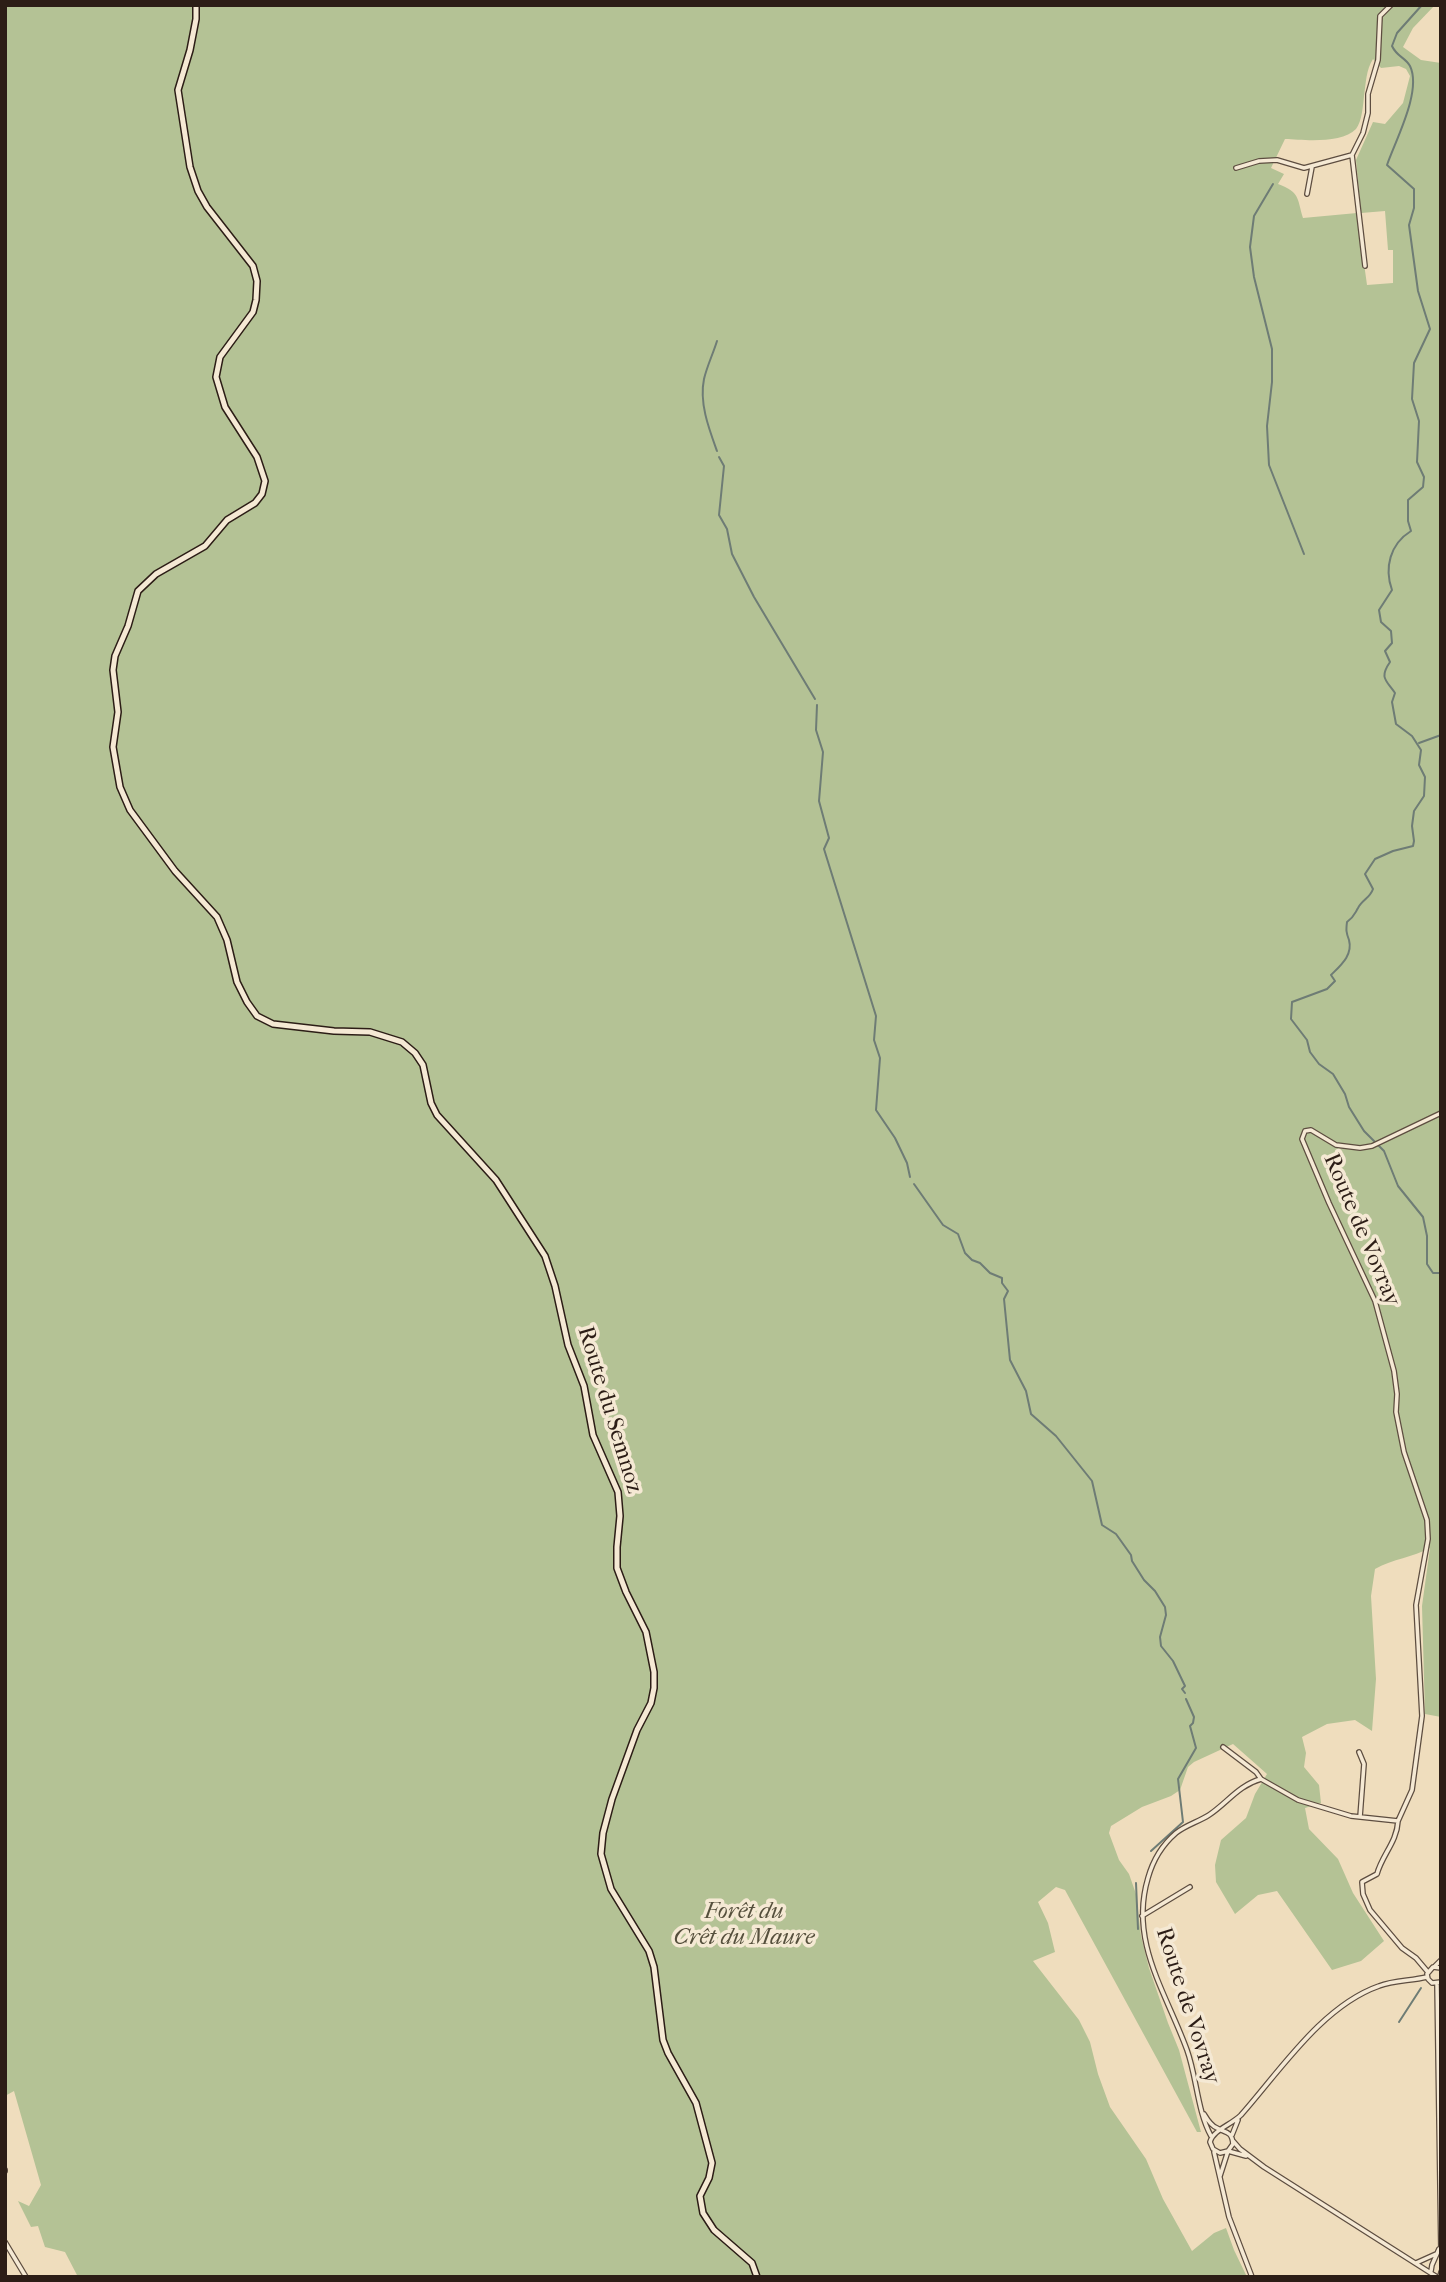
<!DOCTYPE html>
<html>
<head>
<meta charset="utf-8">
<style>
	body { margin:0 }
	#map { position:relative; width:1446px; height:2282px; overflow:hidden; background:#efddbd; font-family:"IM FELL French Canon",serif }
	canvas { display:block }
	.frame { position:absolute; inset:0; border:7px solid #2c1d16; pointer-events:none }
</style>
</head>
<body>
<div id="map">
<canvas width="1446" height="2282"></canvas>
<div class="frame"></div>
</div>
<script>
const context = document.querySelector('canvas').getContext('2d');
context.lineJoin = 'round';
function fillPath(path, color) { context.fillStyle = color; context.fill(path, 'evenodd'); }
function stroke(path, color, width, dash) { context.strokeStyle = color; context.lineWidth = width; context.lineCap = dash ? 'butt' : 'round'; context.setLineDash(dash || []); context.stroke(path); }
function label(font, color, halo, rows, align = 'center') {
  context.font = font + ' "IM FELL French Canon",serif'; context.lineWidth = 7; context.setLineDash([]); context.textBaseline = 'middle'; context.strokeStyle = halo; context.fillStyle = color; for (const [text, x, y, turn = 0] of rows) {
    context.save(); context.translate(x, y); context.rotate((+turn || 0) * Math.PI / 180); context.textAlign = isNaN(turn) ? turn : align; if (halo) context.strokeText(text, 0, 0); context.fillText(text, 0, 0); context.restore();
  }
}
const green = new Path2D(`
	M5 5H1435L1413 28 1403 47 1421 60 1441 63V1717L1425 1714 1422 1606 1430 1548C1413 1557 1393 1559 1375 1569L1371 1596 1376 1679 1372 1731 1355 1720 1327 1724 1302 1737 1306 1753 1304 1767 1319 1785 1321 1803 1305 1808 1309 1829 1338 1859 1353 1893 1384 1941 1361 1961 1332 1970 1277 1891 1258 1895 1235 1914 1216 1882 1215 1865 1221 1840 1246 1818 1255 1794 1267 1774 1233 1744 1194 1762 1188 1767 1180 1790 1171 1796 1142 1807 1111 1826 1109 1833 1119 1860 1129 1874 1136 1894 1141 1936 1149 1968 1168 2023 1179 2050 1201 2132H1197L1065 1890 1056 1887 1038 1902 1048 1923 1055 1952 1033 1961 1079 2020 1090 2042 1098 2074 1110 2107 1146 2159 1163 2199 1192 2251 1214 2233 1226 2228 1234 2250 1247 2277H78L65 2252 45 2247 38 2226 31 2227 18 2201 29 2206 41 2185 14 2091 5 2096ZM1373 59 1381 68 1399 66 1406 69 1410 76 1403 103 1385 124 1373 122 1356 160 1361 213 1385 211 1388 250H1393V283L1367 285 1357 213 1303 218C1297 198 1300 192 1278 184L1284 174 1271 168 1285 139C1304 140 1342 144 1356 129 1362 121 1363 106 1364 96 1366 83 1366 70 1373 59Z`);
const stream = new Path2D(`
	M1422 5 1397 33 1392 46C1397 57 1405 57 1410 66 1422 91 1396 139 1387 165L1414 189V208L1409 225 1418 291 1430 329 1414 363 1412 399 1419 421 1417 462 1424 477 1423 487 1408 500V521L1411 531C1390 544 1384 568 1392 590L1379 610 1381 622 1391 631 1392 643 1385 651 1390 662C1379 678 1386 680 1395 693L1392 702 1396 724 1412 736 1421 750 1419 765 1425 777 1424 796 1414 811 1412 826 1414 841 1413 846 1393 851 1375 859 1365 874 1373 889C1370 898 1362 900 1358 908 1354 915 1354 917 1347 922 1346 930 1346 932 1349 940 1353 955 1341 965 1331 975L1335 981 1327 989 1292 1002 1291 1019 1307 1040 1310 1052 1319 1064 1333 1074 1345 1094 1349 1107 1364 1131 1384 1151 1398 1186 1423 1217 1427 1236V1264L1433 1273H1441
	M1273 184 1254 216 1250 247 1254 277 1272 349V382L1267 426 1269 465 1304 554
	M717 451C709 429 699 403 704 379 707 366 713 354 717 341
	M719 457 724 466 719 515 727 529 732 554 754 597 815 699
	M817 705 816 730 823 752 819 801 829 838 824 849 876 1016 874 1040 880 1058 876 1110 895 1138 907 1163 910 1177
	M1419 743 1441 735
	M914 1184 943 1225 958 1234 965 1253 972 1260 980 1263 990 1273 1002 1278V1283L1008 1291 1004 1299 1010 1360 1026 1391 1031 1414 1056 1436 1092 1481 1102 1525 1116 1534 1131 1555 1132 1561 1144 1580 1155 1591 1165 1607 1166 1615 1160 1637 1161 1646 1173 1661 1185 1686 1182 1689 1185 1693
	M1151 1851 1183 1822 1178 1779 1196 1748 1190 1726 1193 1723 1194 1717 1186 1699
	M1136 1883 1138 1929
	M1399 2022 1421 1988`);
const street = new Path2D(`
	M1236 168 1259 161 1277 160 1304 168 1352 155
	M1307 194 1312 167
	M1365 266 1352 155 1363 133 1368 113V94L1378 60 1380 16 1391 5
	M1223 1747 1256 1772 1261 1779
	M1359 1752 1364 1764 1360 1817
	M1398 1821C1397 1842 1382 1855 1377 1874L1362 1882 1363 1894 1370 1910 1402 1948 1416 1958 1427 1971
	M1142 1916 1190 1887
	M1435 1966 1441 1960
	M1441 1968 1433 1967 1427 1974 1428 1979 1432 1983 1441 1982
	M1437 1984 1441 2253
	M1204 2114C1207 2119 1211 2126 1217 2128 1226 2133 1232 2131 1233 2144L1228 2151 1220 2153 1213 2149 1210 2142C1213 2130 1231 2125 1241 2115 1280 2071 1322 2006 1379 1986 1394 1980 1411 1981 1427 1977
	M1232 2135 1238 2120
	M1211 2136C1197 2110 1197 2078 1187 2050 1166 1992 1129 1942 1148 1878 1153 1860 1162 1845 1176 1833 1186 1825 1198 1822 1209 1815 1227 1803 1239 1785 1261 1779L1298 1800 1351 1816 1398 1821 1412 1790 1422 1716 1416 1605 1428 1539 1427 1520 1404 1452 1396 1412 1397 1394 1394 1371 1375 1301 1329 1203 1302 1139 1305 1131 1311 1130 1336 1145 1360 1148 1372 1146 1441 1113
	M1233 2141 1240 2149 1264 2167 1437 2277
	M1214 2152 1229 2217 1252 2277
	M5 2170V2171
	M1220 2176 1228 2151 1246 2156
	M5 2242 26 2277
	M1416 2263 1436 2254
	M1431 2271 1432 2265 1439 2249
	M1440 2277 1441 2272`);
const secondary = new Path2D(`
	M196 5V19L190 50 178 90 190 167 198 191 207 207 253 266 257 281 256 300 253 312 220 357 216 377 225 407 257 457 265 481 262 494 255 503 227 520 205 546 156 574 138 591 128 626 115 656 113 670 118 712 113 747 120 787 130 810 175 871 217 917 227 940 237 982 247 1002 257 1016 273 1024 334 1031 370 1032 402 1042 415 1053 423 1065 431 1103 437 1115 496 1180 545 1256 555 1286 568 1345 584 1386 593 1435 618 1492 620 1516 617 1547V1568L626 1592 646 1632 654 1672V1688L651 1703 637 1730 612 1799 603 1833 601 1854 611 1889 649 1951 654 1967 663 2040 668 2053 696 2103 712 2163 709 2178 700 2196 703 2213 714 2230 752 2263 757 2277`);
const streetNames = [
	["Route de Vovray",1361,1230,67],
	["Route du Semnoz",609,1410,73],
	["Route de Vovray",1187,2006,72]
];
const parkNames = [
	["Forêt du",744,1912],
	["Crêt du Maure",744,1938]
];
fillPath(green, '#b4c295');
stroke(stream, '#6e7c75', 2);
stroke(street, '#5d4d40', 6);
stroke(secondary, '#2c1d16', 8);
stroke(street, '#f5e9d4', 3.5);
stroke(secondary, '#f5e9d4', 5);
label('23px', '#2c1d16', '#f5e9d4', streetNames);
label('italic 23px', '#554f3c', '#f5e9d4', parkNames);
</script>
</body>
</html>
